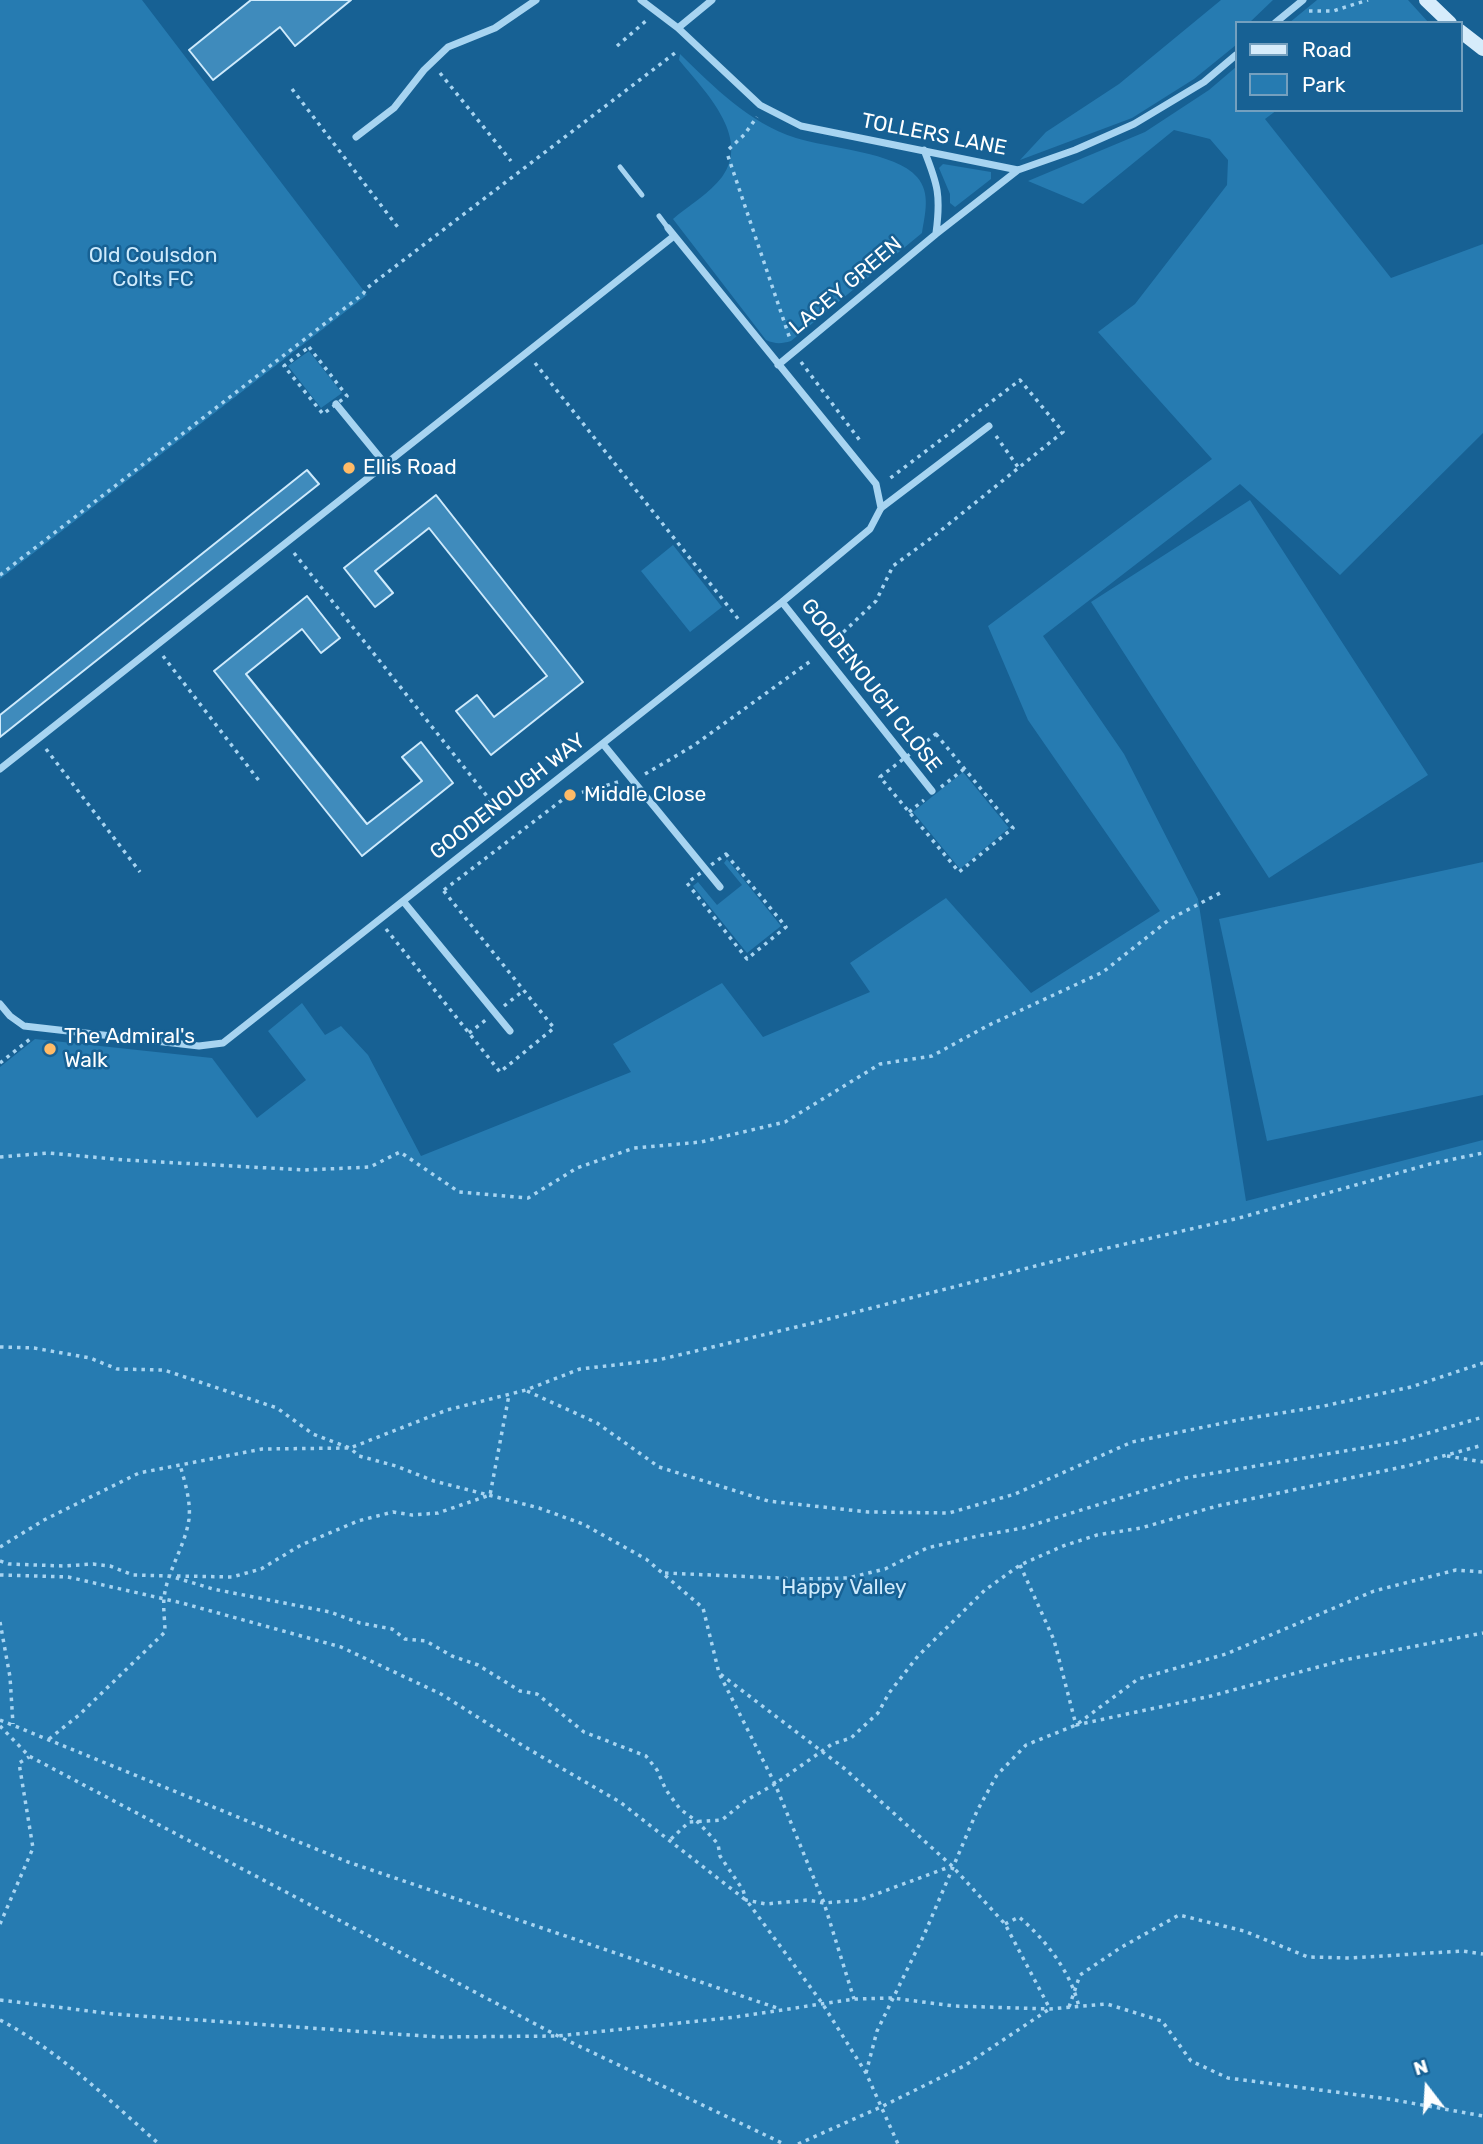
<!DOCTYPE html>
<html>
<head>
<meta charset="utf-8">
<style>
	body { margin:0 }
	#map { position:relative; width:1483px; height:2144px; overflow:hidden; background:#176194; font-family:Rubik,sans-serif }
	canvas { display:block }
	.legend { position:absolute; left:1235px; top:21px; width:228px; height:91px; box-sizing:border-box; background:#176194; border:2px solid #74a0bf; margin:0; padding:9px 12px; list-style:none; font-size:21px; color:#fff }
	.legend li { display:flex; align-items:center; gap:14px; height:35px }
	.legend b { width:35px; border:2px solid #74a0bf }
	.north { position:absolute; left:1392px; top:2053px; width:70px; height:70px; -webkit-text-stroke:5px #176194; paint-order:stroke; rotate:343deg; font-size:19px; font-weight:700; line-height:28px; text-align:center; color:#fff }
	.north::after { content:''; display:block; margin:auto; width:24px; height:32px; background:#fff; clip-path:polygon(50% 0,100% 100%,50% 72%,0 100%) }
</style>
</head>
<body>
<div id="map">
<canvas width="1483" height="2144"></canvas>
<ul class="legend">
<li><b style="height:9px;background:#d6ecfb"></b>Road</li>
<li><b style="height:19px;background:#267bb1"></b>Park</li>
</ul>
<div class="north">N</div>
</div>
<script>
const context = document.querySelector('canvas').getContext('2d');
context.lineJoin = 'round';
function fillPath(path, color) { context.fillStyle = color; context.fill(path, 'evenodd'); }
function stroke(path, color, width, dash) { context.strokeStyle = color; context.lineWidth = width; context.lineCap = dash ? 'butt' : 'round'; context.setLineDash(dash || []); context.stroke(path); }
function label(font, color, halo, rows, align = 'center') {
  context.font = font + ' Rubik,sans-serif'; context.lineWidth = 5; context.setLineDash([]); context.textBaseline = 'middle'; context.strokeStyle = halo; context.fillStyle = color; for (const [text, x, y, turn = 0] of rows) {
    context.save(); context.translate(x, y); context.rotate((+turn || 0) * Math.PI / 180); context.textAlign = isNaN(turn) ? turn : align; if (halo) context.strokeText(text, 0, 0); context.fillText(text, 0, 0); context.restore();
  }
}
const green = new Path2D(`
	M0 0H142L367 295 0 579Z
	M1221 0H1273L1249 23H1236V45L1194 79 1132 118 1020 160 1046 132 1119 84Z
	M1317 0H1408L1429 23H1289Z
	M680 54C714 87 749 123 796 138 827 148 896 152 917 177 931 193 925 214 922 233L791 341C781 344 775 344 766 340L673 219C688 206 710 193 722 177 752 137 703 89 679 60Z
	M1236 67V110H1277L1265 119 1391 278 1483 244V433L1340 575 1240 484 1043 636 1124 754 1198 899 1246 1201 1483 1140V2144H0V1067L35 1039 212 1058 257 1118 306 1080 268 1031 302 1003 325 1035 341 1026 368 1055 421 1156 631 1072 613 1044 722 983 763 1037 870 992 850 963 946 898 1031 993 1160 911 1028 720 988 626 1212 459 1098 332 1135 304 1227 185 1228 160 1210 139 1174 130 1083 204 1028 181 1145 132 1209 90Z
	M943 164 991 172V179L955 207 950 203V194L939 168Z
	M309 351 342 393 321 408 288 366Z
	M1250 500 1428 775 1269 878 1091 602Z
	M673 545 722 607 690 632 641 571Z
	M963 772 1009 828 960 869 913 812Z
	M727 859 781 926 747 953 693 886 698 882 717 905 742 885 724 863Z
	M1483 862V1095L1267 1141 1219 919Z`);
const building = new Path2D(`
	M251 0H351L295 46 280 27 213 80 189 50Z
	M307 470 319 484 0 737V715Z
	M436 495 583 682 491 755 456 711 477 695 494 717 547 676 429 528 375 571 393 593 375 607 344 568Z
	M307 596 340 638 321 653 302 629 246 674 367 824 422 781 402 757 421 742 453 783 362 856 214 671Z`);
const path = new Path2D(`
	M1309 11H1333L1368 0
	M617 46 647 20
	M440 73 511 161
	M292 89 400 230
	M729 149 744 135 757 117
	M728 156 790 339
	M309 347 347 396 323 414 284 366Z
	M801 362 861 442
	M535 363 739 620
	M996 436 1018 467
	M294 553 498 810
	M0 575 363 294 367 288 675 53
	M831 644 876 601 893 566 934 536 1063 432 1020 380 889 479
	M163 656 260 782
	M936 734 1013 828 959 872 880 777Z
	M46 749 140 872
	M645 774 693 746 812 660
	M941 787 964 769
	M909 812 924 800
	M726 854 786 927 747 959 687 883Z
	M444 890 566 797 618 782
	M386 929 500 1072 554 1028 443 890
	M504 1006 523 991
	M469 1033 487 1019
	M0 1063 30 1039
	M0 1157 48 1153 125 1160 305 1170 370 1167 400 1152 459 1192 528 1198 577 1168 634 1148 701 1142 785 1122 880 1064 932 1056 987 1026 1103 972 1170 919 1222 892
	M0 1347 34 1348 90 1358 117 1369 164 1370 277 1408 313 1434 350 1448 359 1456 396 1466 434 1481 539 1508 583 1524 646 1559 703 1608 719 1673 845 1769 952 1866 1005 1924 1050 2009
	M527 1391 597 1423 659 1467 768 1501 868 1512 949 1513 1015 1494 1132 1442 1238 1420 1324 1406 1411 1387 1483 1363
	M1447 1456 1483 1462
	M0 1547 44 1520 139 1473 262 1449 350 1448 447 1410 526 1390 580 1369 658 1360 813 1323 1086 1253 1239 1218 1430 1164 1483 1153
	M0 1561 9 1564 63 1566 93 1564 110 1566 133 1575 170 1576 213 1589 330 1612 360 1623 392 1629 405 1639 426 1641 452 1656 478 1665 520 1691 537 1694 584 1732 646 1756 657 1770 666 1790 680 1809 699 1823 718 1844 720 1856 743 1890 746 1900 766 1904 808 1900 824 1903 860 1900 952 1866
	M1020 1565 1054 1640 1076 1725 1211 1696 1344 1660 1483 1633
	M665 1573 801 1579 848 1578 885 1569 927 1548 978 1536 1023 1528 1185 1478 1398 1442 1483 1417
	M0 1575 68 1577 182 1603 341 1647 441 1694 525 1747 620 1802 747 1901 822 2003 866 2073 898 2144
	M177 1576 232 1577 261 1569 301 1545 358 1521 393 1512 412 1515 438 1513 490 1495 509 1395
	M0 1622 10 1677 13 1724
	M720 1675 775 1784 824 1903 854 1999
	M0 1720 348 1862 780 2009
	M0 1726 29 1756 558 2036 784 2144
	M49 1739 79 1715 165 1632C165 1621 163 1609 164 1598 167 1571 185 1547 189 1519 191 1502 185 1482 180 1465
	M671 1839 689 1822 722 1820 745 1801 775 1784 832 1744 851 1738 878 1713 889 1693 918 1656 985 1590 1020 1565 1063 1546 1097 1535 1141 1528 1217 1506 1407 1466 1483 1445
	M0 1924 33 1848 19 1763 29 1757
	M1005 1924 1019 1917C1045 1939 1071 1972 1079 2007
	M0 2000 113 2014 438 2037 558 2036 736 2017 854 1999 892 1998 954 2006 1050 2009 1107 2004 1162 2021 1191 2061 1228 2078 1389 2099 1483 2116
	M1069 2007 1080 1975 1120 1948 1179 1915 1244 1931 1308 1957 1350 1958 1463 1951 1483 1954
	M0 2020C59 2051 109 2100 159 2144
	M866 2073 877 2031 924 1935 977 1811 997 1775 1026 1745 1076 1725 1138 1679 1226 1654 1374 1591 1456 1570 1483 1572
	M798 2144 883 2106 964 2066 1048 2010`);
const lane = new Path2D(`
	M620 167 642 195
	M659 216 668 228`);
const street = new Path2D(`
	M641 0 678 28 760 105 801 126 1018 170 1075 150 1134 124 1204 82 1236 55
	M1275 23 1303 0
	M678 28 712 0
	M356 137 394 108 424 70 448 47 495 28 536 0
	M924 150C938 185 941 196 936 233
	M668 228 876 484 881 508
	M778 365 936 234 1018 170
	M336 404 386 465
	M782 602 932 791
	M603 744 720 887
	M0 769 674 236
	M403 901 510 1031
	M0 1004 10 1016 24 1026 199 1046 223 1043 782 602 870 529 881 508 989 426`);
const secondary = new Path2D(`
	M1426 0 1450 23
	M1460 31 1483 49`);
const markers = [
	[349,468,7,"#ffbb67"],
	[570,795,7,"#ffbb67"],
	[50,1049,7,"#ffbb67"]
];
const streetNames = [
	["TOLLERS LANE",934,135,11],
	["LACEY GREEN",846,286,-40],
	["GOODENOUGH CLOSE",871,686,52],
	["GOODENOUGH WAY",508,797,-38]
];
const parkNames = [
	["Old Coulsdon",153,256],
	["Colts FC",153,280],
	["Happy Valley",844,1588]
];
const poiNames = [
	["Ellis Road",363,468],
	["Middle Close",584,795],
	["The Admiral's",64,1037],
	["Walk",64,1061]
];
fillPath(green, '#267bb1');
fillPath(building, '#3f8bbc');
stroke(building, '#ceeafc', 2);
stroke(path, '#a7d4f1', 3.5, [3.5, 5]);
stroke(lane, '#a7d4f1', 5);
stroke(street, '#a7d4f1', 7);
stroke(secondary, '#d6ecfb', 14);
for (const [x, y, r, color] of markers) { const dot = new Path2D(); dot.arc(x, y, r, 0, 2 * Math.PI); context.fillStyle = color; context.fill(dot); stroke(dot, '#176194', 2.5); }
label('21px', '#fff', '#176194', streetNames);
label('21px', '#ceeafc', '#176194', parkNames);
label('21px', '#fff', '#176194', poiNames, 'left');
</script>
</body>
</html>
